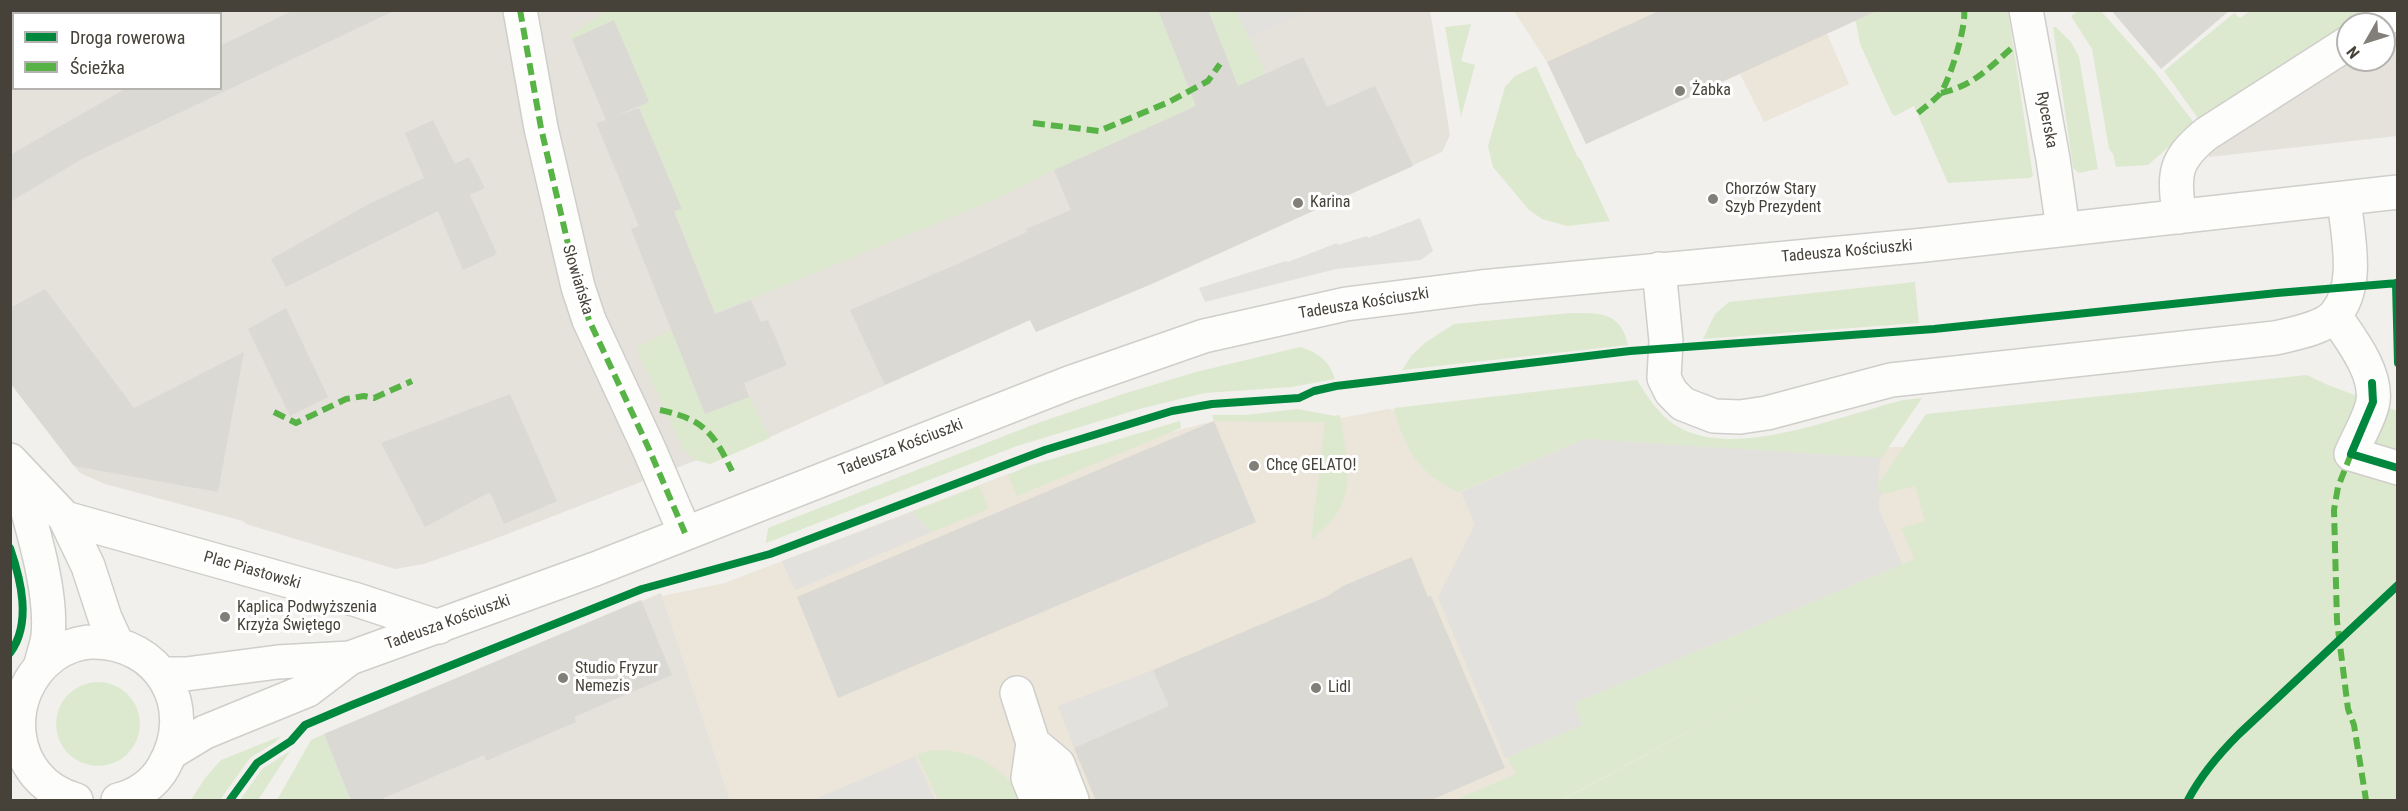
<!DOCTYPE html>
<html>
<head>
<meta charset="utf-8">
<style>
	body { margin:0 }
	#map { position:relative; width:2408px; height:811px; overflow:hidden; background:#f1f0ec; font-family:"Roboto Condensed",sans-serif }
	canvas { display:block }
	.frame { position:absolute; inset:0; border:12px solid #474239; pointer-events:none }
	.legend { position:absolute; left:12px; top:12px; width:210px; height:78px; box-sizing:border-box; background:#fff; border:2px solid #b5b3b0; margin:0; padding:8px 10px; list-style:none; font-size:18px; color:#474239 }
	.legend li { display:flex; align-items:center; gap:12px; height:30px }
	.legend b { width:30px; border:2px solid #b5b3b0 }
	.north { position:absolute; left:2336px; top:12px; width:60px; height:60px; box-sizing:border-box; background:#fff; border:2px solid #b5b3b0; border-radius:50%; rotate:231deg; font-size:16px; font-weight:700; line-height:24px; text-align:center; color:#474239 }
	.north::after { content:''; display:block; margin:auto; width:21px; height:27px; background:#827f78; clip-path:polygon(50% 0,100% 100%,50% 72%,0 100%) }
</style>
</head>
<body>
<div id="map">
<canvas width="2408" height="811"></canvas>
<div class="frame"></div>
<ul class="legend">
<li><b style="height:8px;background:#00873e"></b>Droga rowerowa</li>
<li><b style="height:8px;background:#57b346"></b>Ścieżka</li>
</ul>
<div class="north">N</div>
</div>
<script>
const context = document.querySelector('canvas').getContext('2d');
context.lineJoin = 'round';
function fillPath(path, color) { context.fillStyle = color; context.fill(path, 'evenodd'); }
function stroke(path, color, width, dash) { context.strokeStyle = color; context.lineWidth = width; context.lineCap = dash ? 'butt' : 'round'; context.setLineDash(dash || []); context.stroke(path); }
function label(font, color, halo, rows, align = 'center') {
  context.font = font + ' "Roboto Condensed",sans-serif'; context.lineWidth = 6; context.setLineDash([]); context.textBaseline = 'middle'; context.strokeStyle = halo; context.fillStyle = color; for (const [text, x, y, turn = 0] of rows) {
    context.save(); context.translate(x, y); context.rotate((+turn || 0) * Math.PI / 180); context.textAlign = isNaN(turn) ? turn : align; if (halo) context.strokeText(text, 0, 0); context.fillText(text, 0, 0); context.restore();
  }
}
const residential = new Path2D(`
	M1430 10 1450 135 1442 152 1152 284 1036 332 1030 320 710 464 697 460 492 540 424 564 395 569 246 524 243 521 105 484 80 473 11 383V11ZM14 14H220V88H14Z
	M2397 18V136L2209 157 2211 148 2348 60H2384V27Z
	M661 593 730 800H351L324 734Z`);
const commercial = new Path2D(`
	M1514 11H1817L1849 84 1764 122 1740 74 1586 144 1547 62Z
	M1388 409 1591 437 1777 448 1909 447 1943 593 1563 800H730L662 596 725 583 1008 474 1214 421H1326Z`);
const green = new Path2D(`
	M608 10 1236 11 1266 74 1054 170 996 199 716 313 674 211 681 208 639 106 649 102 613 21 572 39 570 35Z
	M1850 11H2008L2033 176 2029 178 1948 183 1914 106 1895 116 1892 114 1860 44 1856 23Z
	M2078 11H2101L2155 72 2195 124 2148 165 2116 167 2113 154 2109 149 2092 49 2071 16Z
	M2250 11H2364L2200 121 2164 71 2234 13 2240 18Z
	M1471 24 1461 61 1475 65 1461 117 1445 27Z
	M2053 27H2056L2071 42 2079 57 2098 169 2079 173 2073 168Z
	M1536 66 1577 156 1581 160 1610 221 1567 226 1542 219 1529 210 1493 167 1488 146 1505 87 1515 76Z
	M1915 282 1919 323 1703 339 1715 314 1729 302Z
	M1570 313C1598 313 1621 311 1628 345L1402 370 1411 356 1426 342 1454 324Z
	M672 330 705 414 749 397 770 438 710 464 695 460 683 448 636 348Z
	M1300 347C1317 352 1330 361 1335 379L1292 387 1205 393 1143 408 1017 446 766 543 768 528 1035 424 1123 394 1196 372Z
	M2307 375 2328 385 2397 411V800H1563L1772 686 1561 800H1455L1516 774 1507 757 1582 725 1575 706 1577 702 1914 559 1901 528 1925 521 1915 486 1882 494 1878 489V484L1926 414Z
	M1637 380C1647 396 1659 415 1675 425 1732 462 1842 415 1903 400L1922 398 1880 460V458L1863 457 1585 439 1458 492C1419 474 1408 452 1395 414L1394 408Z
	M1298 409 1335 416 1340 415C1348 467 1361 503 1311 540L1325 422 1214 421 1212 415H1245Z
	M1180 421 1181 428 1017 496 1008 475 1028 466Z
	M979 486 988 509 932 532 912 512Z
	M56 724a42 42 0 1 1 84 0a42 42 0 1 1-84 0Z
	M324 734 351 800H277L311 740Z
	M281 736 274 743 250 758 220 800H191L205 778 221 760Z
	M934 750C971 749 1006 766 1021 800H938L917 754Z
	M290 751 258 800H240L262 769Z`);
const parking = new Path2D(`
	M1236 11H1309L1249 38Z
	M1420 218 1433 251 1421 260 1336 269 1205 302 1199 288 1286 261 1288 262 1337 243 1338 245 1367 236 1368 238Z
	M1585 439 1880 458 1878 489 1882 494 1879 499V510L1902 564 1577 702 1575 706 1583 725 1505 758 1438 597 1475 525 1461 492Z
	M912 512 932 532 795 590 782 561Z
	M1153 670 1169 706 1074 748 1058 706Z
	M915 756 935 800H817L816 799Z`);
const building = new Path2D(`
	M294 10H396L82 159 10 202V155L127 88H220V46Z
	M1158 10H1208L1238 86 1303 57 1327 107 1375 86 1413 166 1149 285 1036 332 1030 320 885 385 850 310 953 266 1027 232 1026 229 1071 210 1054 170 1196 106Z
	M1661 10H1879L1586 144 1547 62Z
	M2111 10H2230L2161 69Z
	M614 20 649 102 613 117 639 108 682 209 674 211 715 314 751 300 761 322 768 320 787 365 744 383 749 397 705 414 631 229 639 226 596 123 606 120 572 39Z
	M433 120 455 164 469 157 485 188 470 195 497 254 463 270 438 211 286 287 271 259 369 204 424 178 405 133Z
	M45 289 134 408 244 352 218 492 74 466 10 383V308Z
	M286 308 328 397 290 416 248 329Z
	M510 394 557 501 504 524 490 492 425 527 381 443Z
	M1214 421 1256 522 838 698 797 597Z
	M1412 557 1428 597 1431 596 1505 768 1429 801H1096L1074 748 1169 706 1153 670 1328 596 1343 586Z
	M641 600 672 675 574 717 576 722 486 761 484 755 377 801H351L324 734Z`);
const minor = new Path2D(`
	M520 10 541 128 578 287 589 320 649 449 685 533
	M2026 10 2053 159 2063 229
	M2377 24 2398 11
	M2179 217C2175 175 2171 163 2206 134L2348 43
	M1659 269 1666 341 1664 378 1671 392 1683 404 1714 416 1740 417 1767 413 1891 380 2275 338C2292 334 2323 329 2335 315 2361 285 2347 234 2344 198
	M2335 316C2350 338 2377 372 2373 401 2371 416 2357 439 2351 454L2398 468
	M10 460 65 518 88 566 105 618 117 644
	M16 467C28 517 53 586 48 636 47 645 43 655 41 664
	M65 518 357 600 439 627
	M162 674H186L278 662 350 658 595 569 1069 383 1204 336 1346 304 1481 287 1925 245 2398 192
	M1017 693 1033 743 1028 778 1037 800
	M1033 743 1058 764 1072 800
	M172 752 205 732 308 690 350 658
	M76 800C8 781 0 694 54 655 64 648 79 642 92 642 160 641 198 707 164 766 155 783 137 796 118 800`);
const quiet = new Path2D(`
	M520 10 541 128 578 287 589 320 649 449 685 533
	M1941 93C1973 86 1990 67 2014 46
	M1918 113C1925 107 1933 101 1939 95 1949 84 1967 25 1964 10
	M1033 123 1099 131 1169 102 1208 81 1220 64
	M660 410C703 419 713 432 732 471
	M274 412 296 423 346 399 364 396 374 398 412 381
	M2351 454 2338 487 2334 510 2337 621 2348 709 2354 725 2366 800`);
const cycleway = new Path2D(`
	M2396 283 2398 363
	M2372 383 2373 402 2351 454 2398 468
	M10 548C21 580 32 623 10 653
	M230 800 257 763 291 741 305 725 352 705 642 589 770 554 1045 450 1172 411 1212 404 1299 398 1314 391 1336 386 1630 351 1934 329 2277 293 2398 283
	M2188 800C2201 775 2219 754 2239 734L2398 585`);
const markers = [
	[1680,91,6,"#827f78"],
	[1713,199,6,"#827f78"],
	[1298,203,6,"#827f78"],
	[1254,466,6,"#827f78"],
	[225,617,6,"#827f78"],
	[563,678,6,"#827f78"],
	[1316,688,6,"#827f78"]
];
const poiNames = [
	["Żabka",1692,91],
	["Chorzów Stary",1725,190],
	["Szyb Prezydent",1725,208],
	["Karina",1310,203],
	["Chcę GELATO!",1266,466],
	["Kaplica Podwyższenia",237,608],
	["Krzyża Świętego",237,626],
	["Studio Fryzur",575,669],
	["Nemezis",575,687],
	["Lidl",1328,688]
];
const streetNames = [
	["Rycerska",2046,120,79],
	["Tadeusza Kościuszki",1847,252,-5],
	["Słowiańska",577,280,73],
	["Tadeusza Kościuszki",1364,304,-9],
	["Tadeusza Kościuszki",901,448,-21],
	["Plac Piastowski",252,571,16],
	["Tadeusza Kościuszki",448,623,-20]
];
fillPath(residential, '#e5e2db');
fillPath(commercial, '#ebe5da');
fillPath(green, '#dde9cf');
fillPath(parking, '#e3e1dd');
fillPath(building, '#dbd9d4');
stroke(minor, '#cfceca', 36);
stroke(minor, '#fdfdfc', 33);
stroke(quiet, '#57b346', 6, [12, 6]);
stroke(cycleway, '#00873e', 8);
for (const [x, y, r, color] of markers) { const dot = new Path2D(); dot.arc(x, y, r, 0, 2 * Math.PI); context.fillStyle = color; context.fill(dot); stroke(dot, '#fff', 2); }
label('16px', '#474239', '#fff', poiNames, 'left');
label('16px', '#474239', '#fff', streetNames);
</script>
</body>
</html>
